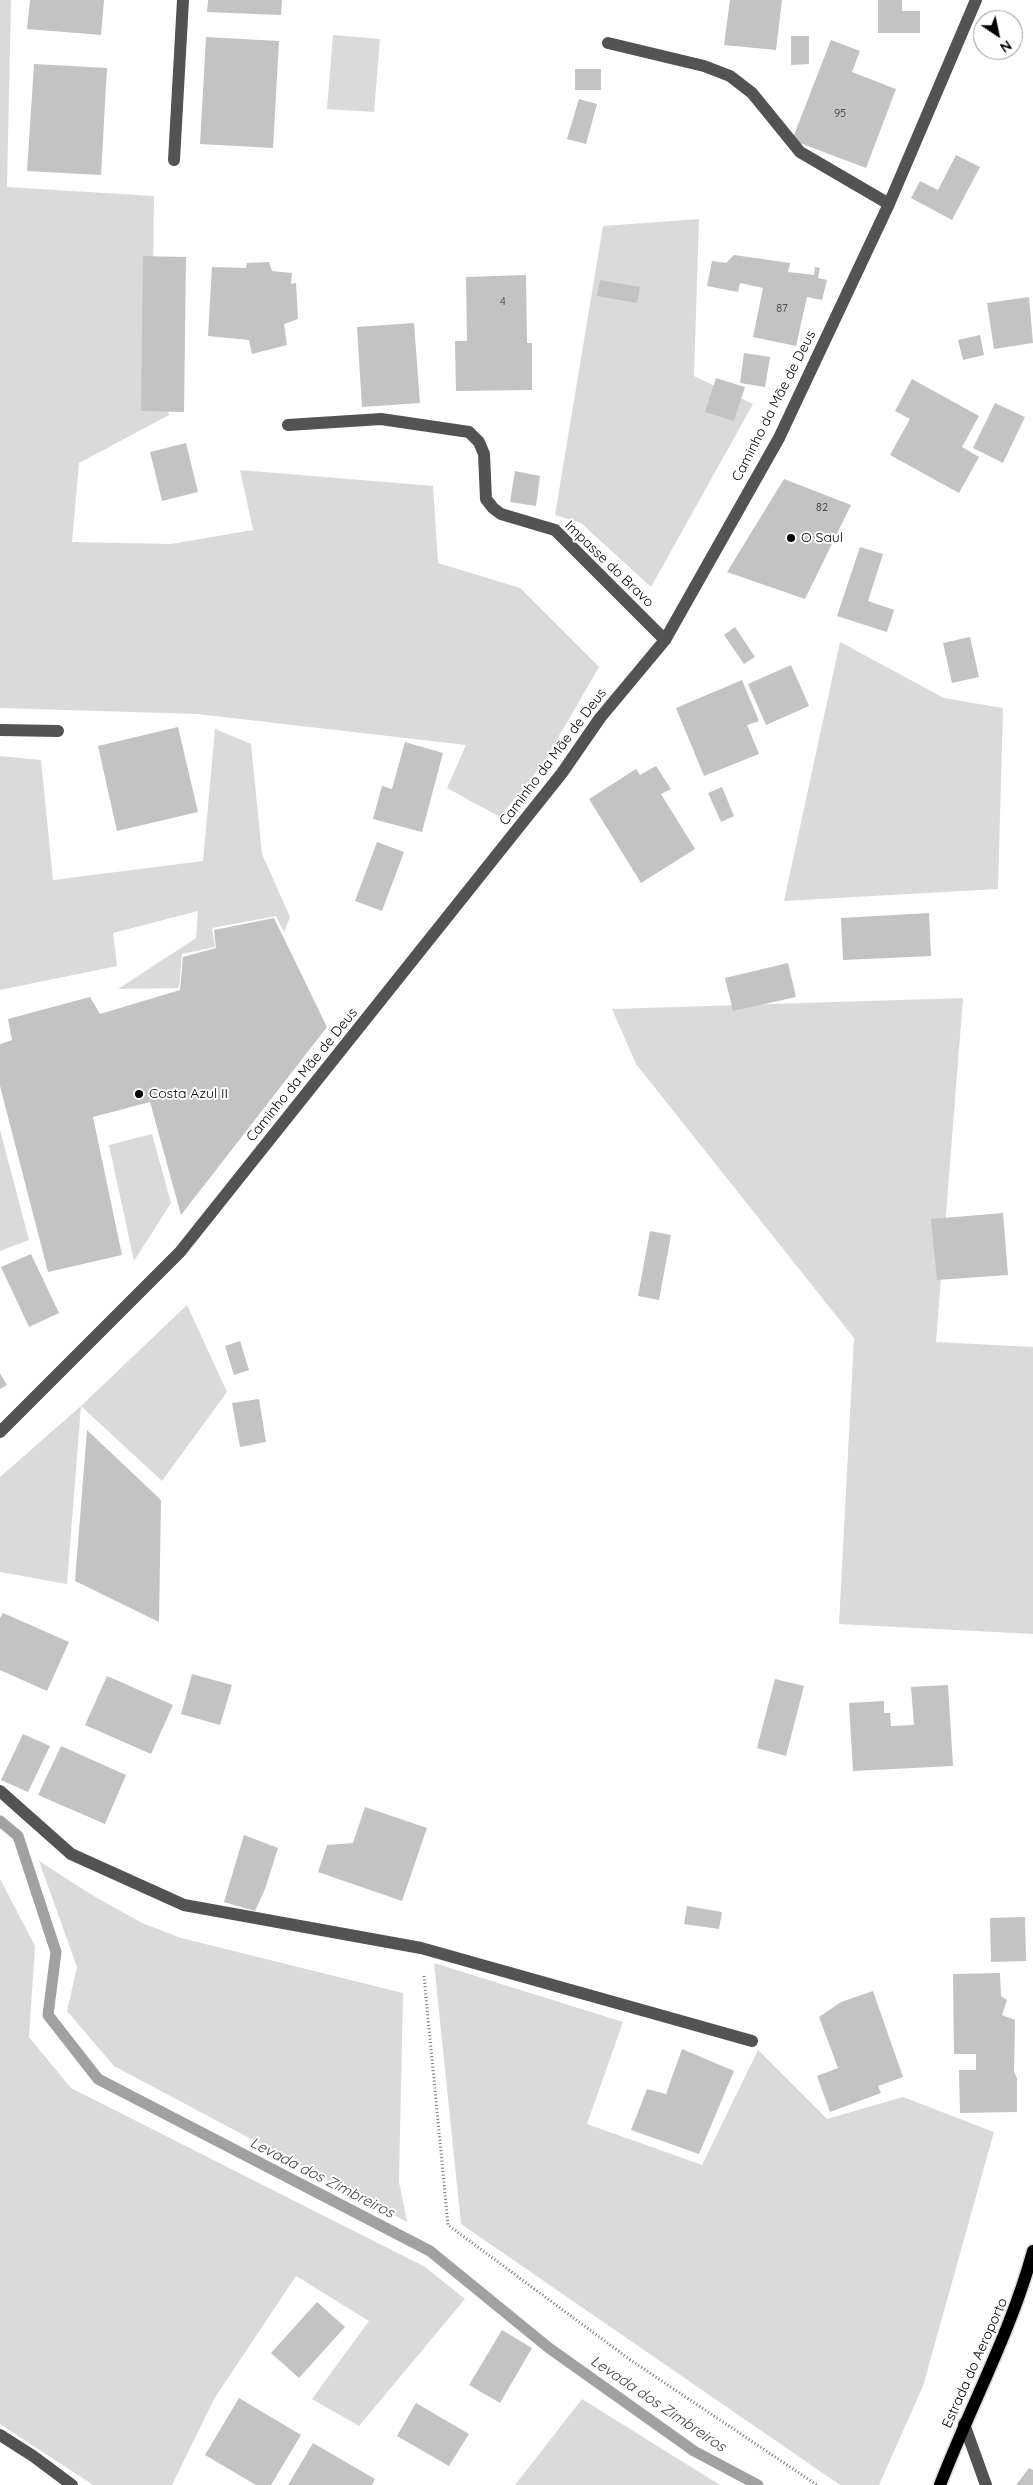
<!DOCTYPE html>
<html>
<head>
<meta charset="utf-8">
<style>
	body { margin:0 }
	#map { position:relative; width:1033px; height:2485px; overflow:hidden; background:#fff; font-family:Quicksand,sans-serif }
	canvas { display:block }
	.north { position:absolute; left:973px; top:10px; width:50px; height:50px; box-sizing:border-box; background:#fff; border:1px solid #999; border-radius:50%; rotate:146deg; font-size:14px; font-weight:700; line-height:20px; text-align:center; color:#000 }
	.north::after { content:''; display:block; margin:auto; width:18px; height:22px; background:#000; clip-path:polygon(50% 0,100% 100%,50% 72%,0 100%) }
</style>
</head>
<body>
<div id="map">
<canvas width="1033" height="2485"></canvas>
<div class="north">N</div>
</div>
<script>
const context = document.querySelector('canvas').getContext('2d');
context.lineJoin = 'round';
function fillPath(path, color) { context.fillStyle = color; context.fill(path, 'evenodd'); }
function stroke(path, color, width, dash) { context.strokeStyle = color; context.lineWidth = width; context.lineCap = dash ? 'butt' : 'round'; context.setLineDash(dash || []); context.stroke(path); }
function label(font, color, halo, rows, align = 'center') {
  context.font = font + ' Quicksand,sans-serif'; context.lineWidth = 4; context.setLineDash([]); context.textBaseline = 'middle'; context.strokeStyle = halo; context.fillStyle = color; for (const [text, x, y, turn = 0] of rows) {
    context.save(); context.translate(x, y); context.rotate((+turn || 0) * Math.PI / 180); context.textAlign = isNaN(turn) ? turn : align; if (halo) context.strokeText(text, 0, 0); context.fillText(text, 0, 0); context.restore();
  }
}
const green = new Path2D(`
	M0 0H11L7 187 154 196 152 350 169 415 79 463 72 542 171 544 253 530 240 470 433 486 438 563 520 588 599 667 544 762 500 817 447 788 466 745 197 714 0 708Z
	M333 35 380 39 374 112 327 109Z
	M699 219 694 376 753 404 651 587 581 523 555 515 603 226Z
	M840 642 944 698 1003 708 998 889 784 901Z
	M215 729 251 744 262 854 290 917 284 932 276 916 212 928 215 947 182 954 179 988 118 989 196 938 198 911 113 933 117 966 0 990V756L41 760 53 880 203 861Z
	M963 998 936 1342 1033 1347V1634L839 1624 854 1338 636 1064 612 1009Z
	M0 1130 29 1240 0 1251Z
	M152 1134 171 1203 134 1261 109 1145Z
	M187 1305 227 1392 162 1481 81 1406 67 1584 0 1572V1477L81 1406Z
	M39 1861 92 1895 142 1923 181 1938 403 1993 399 2182 407 2222 114 2066 67 2011 77 1967Z
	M0 1879 35 1946 29 2037 71 2088 425 2267 465 2299 359 2426 312 2399 369 2321 296 2276 214 2399 172 2485H93L0 2424Z
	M434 1963 623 2022 587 2124 702 2165 758 2050 827 2119 903 2097 994 2132 923 2386 879 2485H840L461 2224Z
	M582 2399 720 2485H515Z`);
const stream = new Path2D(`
	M0 1821 18 1836 56 1952 48 2015 98 2079 430 2251 549 2348 694 2451 758 2485`);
const building = new Path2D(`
	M30 0H104L101 35 27 29Z
	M208 0H282L281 15 207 12Z
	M730 0H782L776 50 724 45Z
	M878 0H902V11H920V33H878Z
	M791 36H809V64L791 65Z
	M206 37 279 41 273 148 200 144Z
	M831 40 860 51 852 72 896 89 866 168 792 140Z
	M34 64 107 68 101 175 27 171Z
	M575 69H601V90H575Z
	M579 99 597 104 586 144 567 139Z
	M956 155 980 167 952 220 911 198 920 181 938 190Z
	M734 255 790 263 788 272 814 275 815 267 820 268 818 278 827 280 822 300 807 297 796 346 753 337 763 288 740 283 738 292 707 286 712 261 726 263Z
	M143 256 186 257 184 412 141 411Z
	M269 262 272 271 292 273 291 284 296 283 298 319 284 324 287 345 252 354 249 340 208 336 212 267 246 268 247 263Z
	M526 275 527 343H532V390L456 391 455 341H467L466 277Z
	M600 280 640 287 637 303 597 296Z
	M1029 297 1033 343 994 349 987 303Z
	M414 323 420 403 362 407 357 327Z
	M980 335 984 355 963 360 958 340Z
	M744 353 770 357 765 387 740 383Z
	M716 378 745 387 734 421 705 412Z
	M912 379 979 416 962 447 979 457 959 493 890 455 910 419 895 411Z
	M995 403 1025 417 1003 463 973 448Z
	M186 443 198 492 162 501 150 452Z
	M515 471 540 476 536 506 510 502Z
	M784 479 851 505 805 599 727 572Z
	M860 547 883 554 868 601 894 610 887 632 837 616Z
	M735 627 755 657 744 664 724 635Z
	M970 637 979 677 952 683 943 643Z
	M791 665 809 706 766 725 748 684Z
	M742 680 759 721 747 725 759 754 704 776 676 708Z
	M178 727 198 812 117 831 98 746Z
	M405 742 443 753 422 832 373 819 382 786 392 789Z
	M656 766 671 789 661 794 695 849 641 883 589 799 636 769 640 775Z
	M722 787 734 816 721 822 708 793Z
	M377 842 404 852 382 911 355 901Z
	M929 913 931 956 843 960 841 918Z
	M274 918 327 1027 181 1215 150 1102 93 1117 122 1255 48 1272 0 1086V1044L12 1040 8 1019 90 997 100 1014 180 990 183 957 216 948 214 930Z
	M788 963 796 997 733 1011 725 978Z
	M1003 1213 1008 1275 937 1280 931 1219Z
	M650 1231 671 1235 659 1300 638 1296Z
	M31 1254 59 1313 29 1327 1 1267Z
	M240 1341 249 1370 234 1375 225 1346Z
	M0 1373 7 1385 0 1389Z
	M259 1399 266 1442 240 1447 232 1403Z
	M87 1430 161 1500 159 1622 75 1581Z
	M3 1613 69 1642 47 1691 0 1670V1618Z
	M192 1674 232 1685 220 1725 181 1714Z
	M107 1676 173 1705 151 1754 85 1725Z
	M775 1679 804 1686 786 1756 757 1748Z
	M948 1685 953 1766 853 1771 849 1703 884 1701V1713H890L891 1726 914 1725 911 1687Z
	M23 1734 50 1746 28 1792 1 1780Z
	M61 1746 126 1775 105 1824 38 1795Z
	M365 1807 427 1828 402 1901 318 1872 327 1845 353 1843Z
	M244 1835 278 1848 265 1889 255 1911 224 1902Z
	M687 1906 722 1912 719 1929 684 1924Z
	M1025 1917 1026 1961 991 1962 990 1918Z
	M1000 1973 1001 1996 1007 2000 1002 2015 1015 2020 1014 2072 1017 2078V2112L960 2113 959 2070H976V2054H954L953 1974Z
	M873 1991 903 2077 878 2086 881 2093 830 2112 817 2076 838 2068 819 2017 841 2002Z
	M682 2049 734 2071 699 2154 631 2130 647 2089 666 2094Z
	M317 2302 345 2327 299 2378 271 2353Z
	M502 2330 532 2348 500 2403 469 2385Z
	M239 2398 301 2435 271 2485H256L205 2455Z
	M416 2403 469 2434 449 2466 397 2436Z
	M313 2443 375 2479 372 2485H288Z
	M1029 2468 1033 2470V2485H1016Z`);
const path = new Path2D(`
	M424 1976 448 2225 629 2359 817 2485`);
const minor = new Path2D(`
	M608 43 704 66 730 76 752 93 800 152 889 204
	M174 160 183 0
	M288 425 381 419 469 432 479 442 484 454 486 499 493 508 501 514 555 530 665 640
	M0 730 58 731
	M0 1432 180 1252 562 773 600 718 665 640 779 438 889 204 976 0
	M0 1791 71 1854 184 1905 421 1948 752 2041
	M964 2424 986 2485
	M0 2435 33 2456 72 2485`);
const major = new Path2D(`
	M940 2485C970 2407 1011 2332 1033 2251`);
const markers = [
	[791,538,5,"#000"],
	[139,1094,5,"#000"]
];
const numberNames = [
	["95",840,114],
	["4",503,302],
	["87",782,309],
	["82",822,508]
];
const streetNames = [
	["Caminho da Mãe de Deus",774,406,-63],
	["Impasse do Bravo",609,564,44],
	["Caminho da Mãe de Deus",553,757,-53],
	["Caminho da Mãe de Deus",302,1075,-51],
	["Estrada do Aeroporto",975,2363,-66]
];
const poiNames = [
	["O Saul",801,538],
	["Costa Azul II",149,1094]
];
const waterNames = [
	["Levada dos Zimbreiros",322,2178,27],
	["Levada dos Zimbreiros",658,2404,34]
];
fillPath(green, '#dadada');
stroke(stream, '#a1a1a1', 11);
fillPath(building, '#c3c3c3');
stroke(major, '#dbdbdb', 15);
stroke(path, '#757575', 3, [1, 2.5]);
stroke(minor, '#535353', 12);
stroke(major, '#000', 12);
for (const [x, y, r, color] of markers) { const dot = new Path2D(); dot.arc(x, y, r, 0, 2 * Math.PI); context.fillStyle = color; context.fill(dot); stroke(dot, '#fff', 2); }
label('11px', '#313131', null, numberNames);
label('14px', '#000', '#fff', streetNames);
label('14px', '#000', '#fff', poiNames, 'left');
label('italic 15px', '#424242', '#fff', waterNames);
</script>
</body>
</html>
